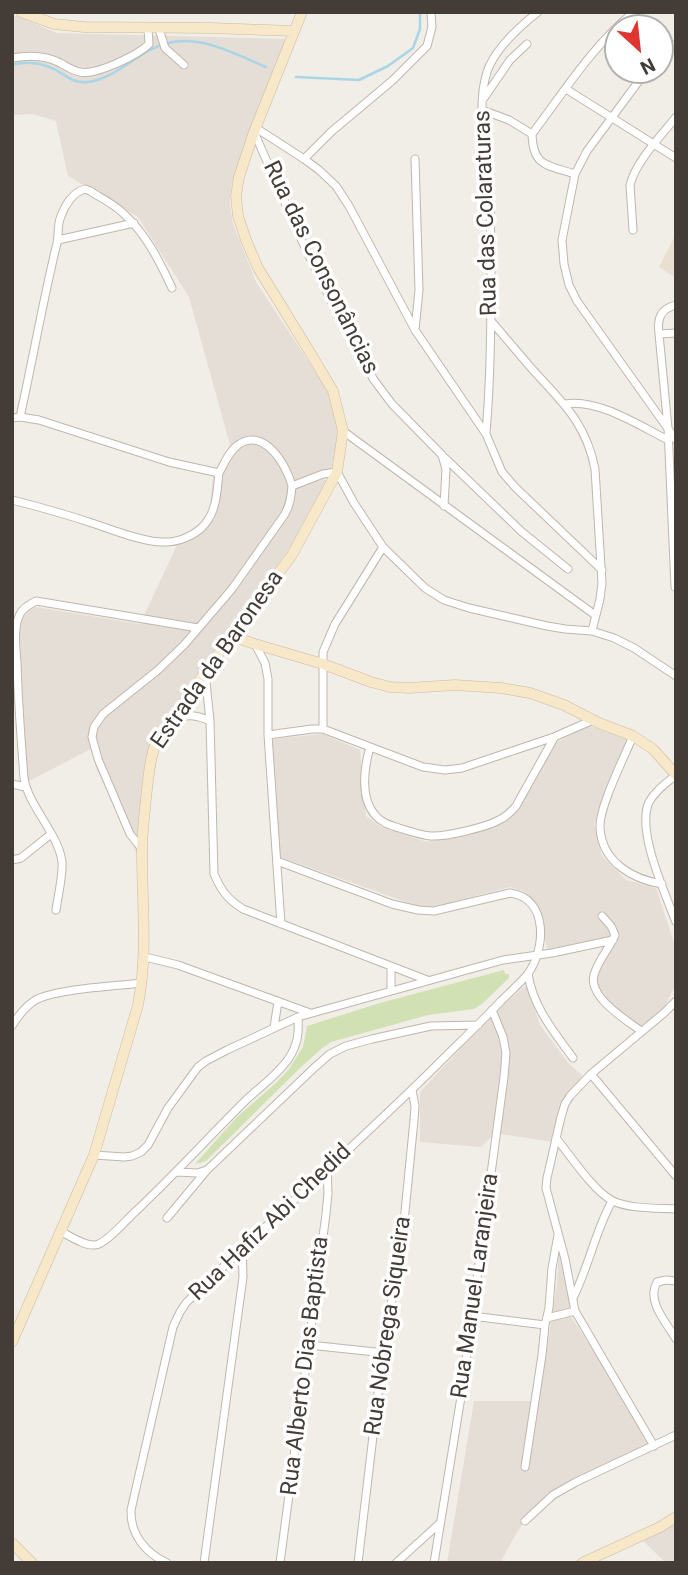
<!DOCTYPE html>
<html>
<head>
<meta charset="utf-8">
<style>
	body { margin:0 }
	#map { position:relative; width:688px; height:1575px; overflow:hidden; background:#f1ede7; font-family:Roboto,sans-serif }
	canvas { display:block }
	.frame { position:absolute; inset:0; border:14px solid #443d37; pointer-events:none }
	.north { position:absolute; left:604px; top:14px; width:70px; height:70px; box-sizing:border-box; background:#fff; border:2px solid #b4b1af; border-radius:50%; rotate:153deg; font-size:19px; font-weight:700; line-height:28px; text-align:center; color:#443d37 }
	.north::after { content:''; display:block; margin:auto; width:24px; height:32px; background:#e1352f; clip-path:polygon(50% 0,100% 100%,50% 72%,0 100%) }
</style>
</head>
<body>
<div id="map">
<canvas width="688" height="1575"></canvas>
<div class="frame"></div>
<div class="north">N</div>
</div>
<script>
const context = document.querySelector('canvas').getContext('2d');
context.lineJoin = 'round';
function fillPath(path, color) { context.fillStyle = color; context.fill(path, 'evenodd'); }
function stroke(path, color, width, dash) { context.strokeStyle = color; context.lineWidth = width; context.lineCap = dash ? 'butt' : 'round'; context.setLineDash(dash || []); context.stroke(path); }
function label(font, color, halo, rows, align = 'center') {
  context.font = font + ' Roboto,sans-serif'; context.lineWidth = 7; context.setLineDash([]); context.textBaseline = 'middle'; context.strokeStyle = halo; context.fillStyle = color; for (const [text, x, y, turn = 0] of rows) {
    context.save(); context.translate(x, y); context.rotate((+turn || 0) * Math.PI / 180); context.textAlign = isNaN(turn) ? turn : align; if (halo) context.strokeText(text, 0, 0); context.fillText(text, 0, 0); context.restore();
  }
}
const residential = new Path2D(`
	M12 14 57 33 288 39 241 158 231 189 230 205 233 224 256 282 328 391 337 414 338 430 333 476 318 481 328 479 293 543 153 741 146 762 137 854 96 768 91 749 27 782 19 627 30 606 140 624 178 543 195 532 210 510 213 475 232 452 189 297 138 217 68 176 56 121 32 114 12 115Z
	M587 725 630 741 594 824 602 856 626 880 656 888 676 949V984L664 1008 636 1031 594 995 592 988 606 944 548 952 535 903 524 891 510 887 433 907H420L280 857 272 739 323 734 360 750 366 816 380 826 427 842 494 826 512 814 525 798 556 743Z
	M526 985 540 1025 569 1064 586 1079 564 1100 553 1142 495 1133 481 1147 420 1142V1092L489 1018Z
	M559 1245 572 1302 570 1315 613 1381 654 1449 583 1480 532 1512 517 1532 500 1563H447L474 1401H539L557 1283Z
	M676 1511V1563H666L637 1535Z`);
const education = new Path2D(`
	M676 234V278L659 267Z`);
const green = new Path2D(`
	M504 970 505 974H509V978L482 1004 474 1009 428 1015 331 1042 321 1049 299 1069 206 1161 195 1164 236 1118 277 1082 289 1069 303 1047 307 1026 380 1003Z`);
const stream = new Path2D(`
	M12 65C26 61 41 63 54 69 66 75 73 84 88 82 111 79 130 61 150 50 190 28 228 51 266 67
	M296 77 359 80 388 66 413 48 420 29V12`);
const street = new Path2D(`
	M159 29 165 48 184 65
	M660 55 676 44
	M12 58C29 55 45 55 60 63 66 66 73 71 80 72 95 76 138 55 149 44L148 29
	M647 70 587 151 575 174 562 240 564 264 569 285 577 301 676 440
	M566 89 676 158
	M484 98 510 60 527 44
	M482 110 509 120 532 134
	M256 128 304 159 319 170 336 186 349 206 415 330 486 434 502 472 515 487 602 570
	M254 132 302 241 343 325 374 380 392 404 442 455 446 469 444 506
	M304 159 331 132 393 80 427 46 432 27 431 12
	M575 174C547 165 533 167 532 134 564 92 593 45 634 12
	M633 230 630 185C636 161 661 136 676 117
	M58 240 134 223
	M491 321C505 337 519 354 533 370 563 403 586 423 595 469L602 583 600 599 592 631
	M415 330 419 290 415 159
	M659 334C657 319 660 309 676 305
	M565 404C597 398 640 426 668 440
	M20 417C33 359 43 300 57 243 59 234 57 225 61 216 65 205 73 192 85 189L90 191C101 198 114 204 123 213 146 234 159 260 172 288
	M12 418 20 417 39 420 169 462 219 473C224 464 229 451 238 445 263 426 287 465 292 486
	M343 431 595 615
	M486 433C491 375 491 316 491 258 490 235 491 211 490 188 488 150 475 110 487 72 495 48 519 27 538 12
	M445 458 522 532 568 569
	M12 500C40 507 68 515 95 524 113 530 143 542 162 542 177 543 195 536 205 524 217 510 217 490 219 473
	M675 587 668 428 659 334 676 333
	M255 644 265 663 268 679V735L281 924
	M205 672 210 721
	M172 718C188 715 195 714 210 721L214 874C221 890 227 899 243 909L427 980
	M323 729V652L335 624 383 547
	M268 735 312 729H323L423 767 445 770 462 768 554 737 593 720
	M633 736C624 758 599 807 600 828 602 862 632 879 662 884
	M370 747C364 768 360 798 375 815 382 823 390 825 399 828 409 831 420 835 431 836 445 837 487 827 499 820 506 817 511 812 516 806L554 738
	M676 775C666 783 655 791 649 802 636 830 665 893 676 922
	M12 784 25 787
	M142 849 130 834 98 759 92 737 94 727 103 714 158 670 184 645 232 589 285 514C290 505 291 497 292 486L323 474 337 472 354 503 383 547 425 588 444 600 469 608 547 626 565 629 592 631 614 638 634 648 676 676
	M12 860 21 858 51 834
	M56 910C58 896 63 875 62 862 59 834 28 806 24 778 21 739 18 701 17 663 16 649 13 627 20 614 23 608 30 604 36 601L198 628
	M602 916 611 926 615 935C609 949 598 960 594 975 588 997 626 1020 641 1031
	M145 957 178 965 310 1013
	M528 974C533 1007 554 1032 573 1058
	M391 990V966
	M12 1026C18 1016 25 1007 34 1001 52 989 118 986 142 983
	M274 1028 278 1001
	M591 1074 676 1176
	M556 1138C570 1155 592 1189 611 1200 627 1209 657 1208 676 1209
	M94 1155 124 1157 132 1156 141 1152 148 1145 168 1108 198 1067 206 1061 227 1050 298 1017 503 960 552 953 613 940
	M177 1172 197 1173 207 1170
	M167 1218 207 1170 314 1068 330 1054 346 1046 372 1039 431 1026 478 1025
	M60 1231C70 1236 84 1246 95 1245 106 1244 128 1218 136 1211 173 1176 207 1139 243 1103 258 1088 277 1076 289 1058 298 1044 299 1033 298 1017
	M676 1281 666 1280 657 1282C646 1301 666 1322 676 1339
	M573 1298C589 1266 595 1232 612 1201
	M472 1316 545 1325
	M547 1318 575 1311
	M309 1345 385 1353
	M654 1446 575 1311 565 1259 546 1188 547 1178 561 1117 565 1104 570 1096 591 1074 664 1013 676 1001
	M525 1467 542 1355 545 1325 549 1308 552 1268 558 1235
	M525 1521 553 1495 576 1482 676 1435
	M167 1563C146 1553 130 1535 131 1510L173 1327 180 1312 186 1303C268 1222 355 1146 437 1065 458 1044 480 1023 501 1001 509 993 519 984 527 975 546 950 549 898 510 893L434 911 418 910 392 904 277 861
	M204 1563 243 1277 242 1247
	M280 1563 326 1214 328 1193 327 1168
	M358 1563 379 1385 405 1212 414 1120 415 1106 412 1090
	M396 1563 440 1523
	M434 1563 461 1397 504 1077 506 1053 503 1037 492 1010`);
const secondary = new Path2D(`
	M21 12 54 24 84 27 210 28 294 31
	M231 636 255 644 323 664 371 682 390 687 409 688 455 685 501 688 530 693 564 705 599 723 633 736 653 749 676 775
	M12 1342 94 1155 138 1005C148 954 142 904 142 853 142 835 144 817 146 799 148 780 149 763 155 745L205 672 292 555 337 472 343 431 333 391 311 354 258 268 246 240 238 216 236 196 239 177 254 132 302 12
	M12 1543 32 1563
	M582 1563 660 1527 676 1517`);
const streetNames = [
	["Rua das Colaraturas",487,213,-92],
	["Rua das Consonâncias",320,268,64],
	["Estrada da Baronesa",218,660,-55],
	["Rua Hafiz Abi Chedid",271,1223,-44],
	["Rua Manuel Laranjeira",476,1286,-82],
	["Rua Nóbrega Siqueira",389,1326,-82],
	["Rua Alberto Dias Baptista",306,1366,-83]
];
fillPath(residential, '#e5ded6');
fillPath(education, '#e9e0d3');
fillPath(green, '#d2e1b4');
stroke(stream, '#aad5e7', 2.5);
stroke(street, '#bfb7ae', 9);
stroke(secondary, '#ccba9c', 11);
stroke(street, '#fff', 7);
stroke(secondary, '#f8e8ca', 10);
label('23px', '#443d37', '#fff', streetNames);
</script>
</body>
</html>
